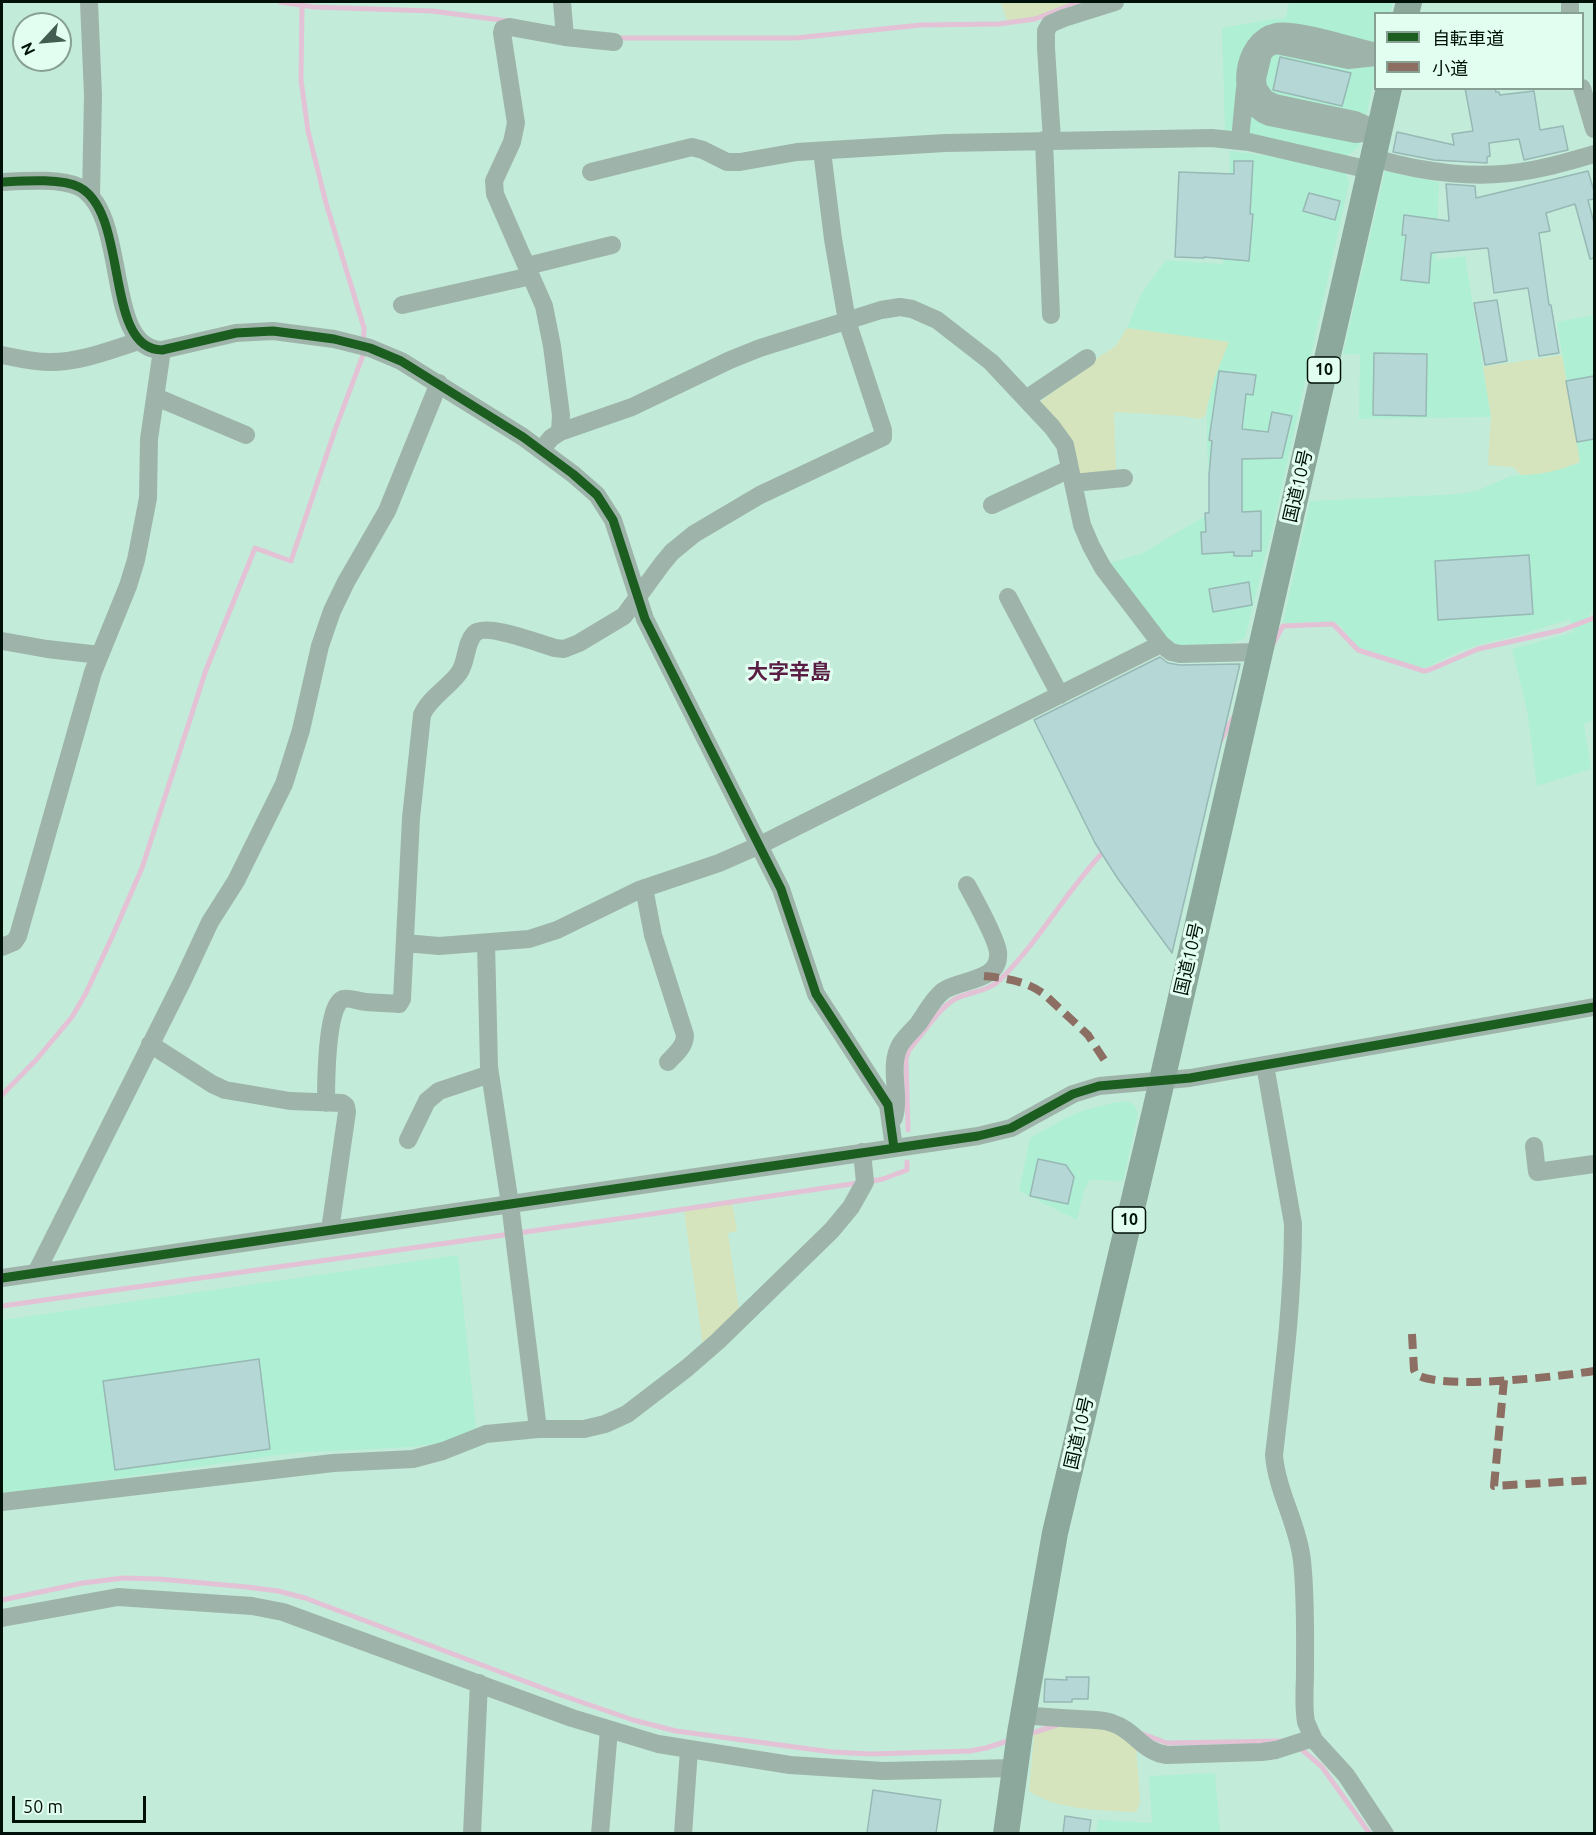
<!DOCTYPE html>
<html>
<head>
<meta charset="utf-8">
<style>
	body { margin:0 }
	#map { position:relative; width:1596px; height:1835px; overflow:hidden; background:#c3ebd9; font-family:Ubuntu,"Noto Sans JP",sans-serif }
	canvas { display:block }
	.frame { position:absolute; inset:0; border:3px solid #001109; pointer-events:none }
	.legend { position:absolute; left:1374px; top:12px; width:210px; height:78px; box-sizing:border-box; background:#e2fef1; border:2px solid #889f94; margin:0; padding:8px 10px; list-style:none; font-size:18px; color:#001109 }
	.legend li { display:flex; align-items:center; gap:12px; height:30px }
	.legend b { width:30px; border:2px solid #889f94 }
	.north { position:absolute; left:12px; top:12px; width:60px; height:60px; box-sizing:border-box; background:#e2fef1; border:2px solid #889f94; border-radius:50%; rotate:244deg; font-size:16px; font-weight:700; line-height:24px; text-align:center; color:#001109 }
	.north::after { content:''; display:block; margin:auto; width:21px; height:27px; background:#445d52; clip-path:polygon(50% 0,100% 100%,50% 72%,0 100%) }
	.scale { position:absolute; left:12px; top:1796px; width:134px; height:27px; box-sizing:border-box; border:3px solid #001109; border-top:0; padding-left:8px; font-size:18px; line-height:21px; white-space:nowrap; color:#001109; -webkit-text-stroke:4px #e2fef1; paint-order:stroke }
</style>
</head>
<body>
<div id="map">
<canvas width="1596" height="1835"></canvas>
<div class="frame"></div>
<ul class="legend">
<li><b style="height:8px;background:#1b5e20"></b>自転車道</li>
<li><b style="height:8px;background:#8d6e63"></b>小道</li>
</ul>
<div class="north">N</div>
<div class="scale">50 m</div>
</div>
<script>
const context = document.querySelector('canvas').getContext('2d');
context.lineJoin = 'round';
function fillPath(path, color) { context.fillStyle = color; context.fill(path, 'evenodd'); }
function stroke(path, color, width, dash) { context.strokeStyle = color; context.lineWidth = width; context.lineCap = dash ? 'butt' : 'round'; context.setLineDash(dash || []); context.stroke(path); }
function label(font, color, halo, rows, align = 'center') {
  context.font = font + ' Ubuntu,"Noto Sans JP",sans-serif'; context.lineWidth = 6; context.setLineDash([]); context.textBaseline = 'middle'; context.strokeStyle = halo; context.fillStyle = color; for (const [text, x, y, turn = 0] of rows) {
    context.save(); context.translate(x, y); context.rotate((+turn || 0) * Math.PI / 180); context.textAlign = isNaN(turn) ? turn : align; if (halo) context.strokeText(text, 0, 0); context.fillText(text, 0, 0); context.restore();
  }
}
const built = new Path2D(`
	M1289 2H1393L1390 13 1376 14 1375 76 1359 147 1347 156 1225 132 1222 28 1273 19H1282L1286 17Z
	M1230 151 1271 156 1346 173 1349 183 1277 509 1245 638 1222 647 1172 645 1110 563 1143 553 1205 516 1211 504 1207 446V410L1214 379 1228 342 1127 328 1141 294 1166 260 1223 264 1228 207Z
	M1385 171 1439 182 1436 260 1465 256 1491 417 1359 419 1360 354H1343Z
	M1594 315V610L1589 613 1593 624H1594V720L1584 724 1591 769 1537 786 1527 710 1512 649 1574 632 1570 619 1523 634 1481 644 1458 652 1428 667 1421 668 1360 648 1354 644 1341 626 1332 622 1283 623 1310 501 1460 494 1477 491 1510 476 1545 473 1580 463 1557 322Z
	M1128 1101 1135 1106 1138 1114 1123 1181 1090 1180 1084 1190 1077 1220 1019 1191 1030 1138 1066 1118 1082 1111 1113 1103Z
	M458 1255 476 1429 439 1443 410 1447 292 1453 2 1495V1320Z
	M1215 1773 1220 1833H1096L1098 1820 1152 1823 1149 1776Z`);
const green = new Path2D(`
	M1001 2H1072L1032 18 1007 20Z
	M1127 328 1229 342 1214 379 1205 416 1199 419 1183 416 1114 412 1116 473 1080 474 1040 402 1099 357 1116 346Z
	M1562 355 1580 462C1560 470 1542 475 1521 475L1513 467 1488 465 1491 417 1483 367Z
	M732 1203 737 1231 728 1233 739 1310 703 1347 684 1210Z
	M1060 1724 1108 1727 1136 1746 1140 1801 1137 1811 1132 1812C1100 1810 1056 1810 1029 1791L1034 1735 1047 1727Z`);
const stream = new Path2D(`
	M280 2 314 7 432 11 508 21
	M618 38H796L921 25 998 24 1035 19 1079 2
	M1273 644 1283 626 1333 624 1358 650 1424 671 1429 670 1478 649 1562 630 1594 618
	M1220 742 1234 716
	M2 1095 36 1060 72 1017 86 993 112 937 142 868 206 670 255 548 291 561 335 430 363 355 364 328 326 203 308 131 301 80 302 5
	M908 1130 906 1058 909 1050C922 1035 939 1008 955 999 971 991 988 992 1001 979 1040 940 1067 890 1105 850
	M867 1182 883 1179 907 1170V1162
	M2 1306 638 1216 858 1183
	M2 1600 83 1583 123 1578 159 1579 247 1587 278 1591 305 1598 561 1695 633 1720 676 1731 832 1752 871 1754 970 1751 986 1748 1011 1740
	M1029 1734 1057 1725
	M1143 1734 1167 1743 1282 1741
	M1299 1747 1322 1767 1370 1834`);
const building = new Path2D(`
	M1280 57 1351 73 1342 106 1273 90Z
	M1465 88H1495L1496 92H1499L1500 95 1534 91 1540 130 1563 126 1568 150 1524 160 1519 139 1489 143 1490 156 1487 157V163L1434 160 1393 152 1397 132 1454 145 1452 134 1473 131Z
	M1234 161H1253L1250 214H1253L1249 261 1204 257V258L1175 257 1179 172 1234 174Z
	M1588 171 1594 191V199L1588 200 1594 223V258L1590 259 1575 204 1546 213 1550 231 1539 233 1549 305H1551L1559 353 1539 356 1528 288 1494 293 1488 248 1431 253 1429 283 1401 280 1406 235H1402L1404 215 1449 221 1446 184 1475 186 1476 198Z
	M1309 193 1340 201 1335 220 1303 211Z
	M1497 300 1507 361 1485 365 1474 303Z
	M1374 353 1427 354 1426 416 1373 415Z
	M1219 371 1256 375 1253 395 1246 394 1242 429 1268 432 1272 412 1292 416 1282 458 1242 459V512L1261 511V551H1252V556H1234V552L1202 554 1201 532H1206L1205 513H1209V475L1212 441 1209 440Z
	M1594 376V439L1577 442 1566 381Z
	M1529 555 1533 614 1438 620 1435 561Z
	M1249 582 1252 605 1213 612 1209 589Z
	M1160 657 1168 663 1180 665 1240 664 1172 953 1118 879 1095 843 1034 720Z
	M1038 1159 1066 1165 1074 1177 1068 1204 1030 1196Z
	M259 1359 270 1449 115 1470 103 1381Z
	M1066 1677H1089L1088 1699H1072V1702H1044L1045 1679 1067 1680Z
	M873 1790 941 1800 936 1833H867Z
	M1065 1816 1091 1820 1089 1833H1063Z`);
const minor = new Path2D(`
	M89 2 93 95 91 196
	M562 2 565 37
	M1570 2V14
	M1376 52C1354 47 1296 28 1276 32 1241 39 1232 104 1269 117L1355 134 1379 131
	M1376 57 1348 60 1276 45 1268 48 1263 54 1257 79 1258 88 1266 99 1275 103 1355 120 1377 130
	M1582 88 1594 129
	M1044 140 1051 315
	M1052 140 1046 48V31L1050 24 1064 18 1115 2
	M1240 140 1245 88
	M1373 158C1426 173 1478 180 1532 170 1553 166 1574 160 1594 154
	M591 172 692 147 703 150 727 162H740L797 152 945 143 1212 138 1249 142 1370 170
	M2 182C22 181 61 178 79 187 130 213 103 350 162 350L236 333 273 331 334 339 370 348 401 361 523 437 573 474 597 495 613 520 645 619 781 889 816 994 888 1105 894 1148
	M527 266 612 245
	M402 305 531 276
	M2 355C17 358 32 362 48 362 79 363 110 350 139 341
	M156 397 246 435
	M1026 399 1087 358
	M560 432 561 415 552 346 544 306 495 194 494 181 512 142 516 123 502 33 503 29 510 27 565 37 614 42
	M541 450 551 438 560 432 632 407 730 360 760 348 881 310 900 307 912 309 937 320 991 362 1052 427 1065 445 1082 525 1091 546 1103 568 1161 644 1171 652 1180 654 1257 652 1260 650
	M1073 483 1124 478
	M992 505 1070 469
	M1008 597 1060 695
	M2 641 47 649 100 655
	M644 888 653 935 685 1035C685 1047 675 1054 668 1062
	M405 943 439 946 529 939 557 930 639 890 719 863 760 845 1161 644
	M486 943 489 1067 510 1204 538 1429
	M2 947 14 942 18 936 93 672 128 586 136 560 148 498 149 439 162 350
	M150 1044 212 1084 225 1090 290 1101 342 1103 346 1106 347 1112 330 1230
	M1265 1065 1293 1224C1293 1301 1283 1378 1274 1455 1277 1492 1298 1524 1302 1561 1306 1597 1305 1635 1305 1671 1305 1688 1303 1705 1306 1722L1314 1740 1346 1775 1385 1834
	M326 1103C326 1086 326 1005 343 999 350 997 359 1002 366 1002 377 1003 388 1003 399 1004L402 999 411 818 422 715C429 698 448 688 459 673 467 662 465 644 474 634 485 622 540 644 555 648L564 649 579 643 624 616 662 564 672 552 694 534 760 495 883 437V430L847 321 833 239 822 151
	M894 1118C901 1095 888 1067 900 1045 905 1037 912 1031 918 1024 926 1013 932 1000 943 991 960 979 1001 982 998 952 996 937 975 900 967 885
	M408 1140 427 1101 439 1091 490 1074
	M1534 1146 1537 1172 1594 1164
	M36 1273 183 980 210 922 236 881 284 784 301 730 320 646 332 611 346 582 387 511 439 383
	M2 1278 978 1136 1011 1128 1073 1094 1099 1086 1190 1078 1594 1007
	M2 1502 333 1463 413 1459 443 1451 486 1434 538 1429H584L605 1424 627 1414 687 1368 718 1341 832 1230 851 1207 865 1182 862 1152
	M2 1618 118 1597 252 1606 283 1612 572 1718 658 1744 790 1765 883 1771 1015 1768
	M1023 1715C1042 1717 1060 1718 1079 1719 1090 1720 1101 1719 1112 1723 1135 1730 1142 1752 1167 1755L1262 1752 1276 1750 1313 1738
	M472 1834 479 1683
	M600 1834 609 1730
	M683 1834 689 1750`);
const highway = new Path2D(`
	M1406 14 1409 2
	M1006 1834 1020 1733 1055 1533 1155 1111 1389 88`);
const quiet = new Path2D(`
	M984 976C1006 978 1026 981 1044 994L1088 1035 1105 1061
	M1412 1334 1414 1370 1416 1374C1440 1391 1562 1376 1594 1371
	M1504 1380 1494 1486 1594 1480`);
const cycleway = new Path2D(`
	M2 182C22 181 61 178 79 187 130 213 103 350 162 350L236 333 273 331 334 339 370 348 401 361 523 437 573 474 597 495 613 520 645 619 781 889 816 994 888 1105 894 1148
	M2 1278 978 1136 1011 1128 1073 1094 1099 1086 1190 1078 1594 1007`);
const shields = [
	[1324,370,33],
	[1129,1220,33]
];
const shieldNames = [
	["10",1324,370],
	["10",1129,1220]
];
const streetNames = [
	["国道10号",1298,486,-77],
	["国道10号",1189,959,-77],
	["国道10号",1079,1433,-77]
];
const quarterNames = [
	["大字辛島",789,672]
];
fillPath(built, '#afefd3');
fillPath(green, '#d5e4bc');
stroke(stream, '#e3c2d6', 5);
fillPath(building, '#b5d7d5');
stroke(building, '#97b8b5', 1.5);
stroke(minor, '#9eb4aa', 18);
stroke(highway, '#8ca89c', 26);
stroke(quiet, '#8d6e63', 8, [15, 8]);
stroke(cycleway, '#1b5e20', 9);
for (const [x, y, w] of shields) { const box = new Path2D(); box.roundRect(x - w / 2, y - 13, w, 26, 4.5); context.fillStyle = '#e2fef1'; context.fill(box); stroke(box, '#001109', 1.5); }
label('bold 16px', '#001109', null, shieldNames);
label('18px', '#001109', '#e2fef1', streetNames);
label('bold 21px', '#5a1e44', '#e2fef1', quarterNames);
</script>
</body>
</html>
